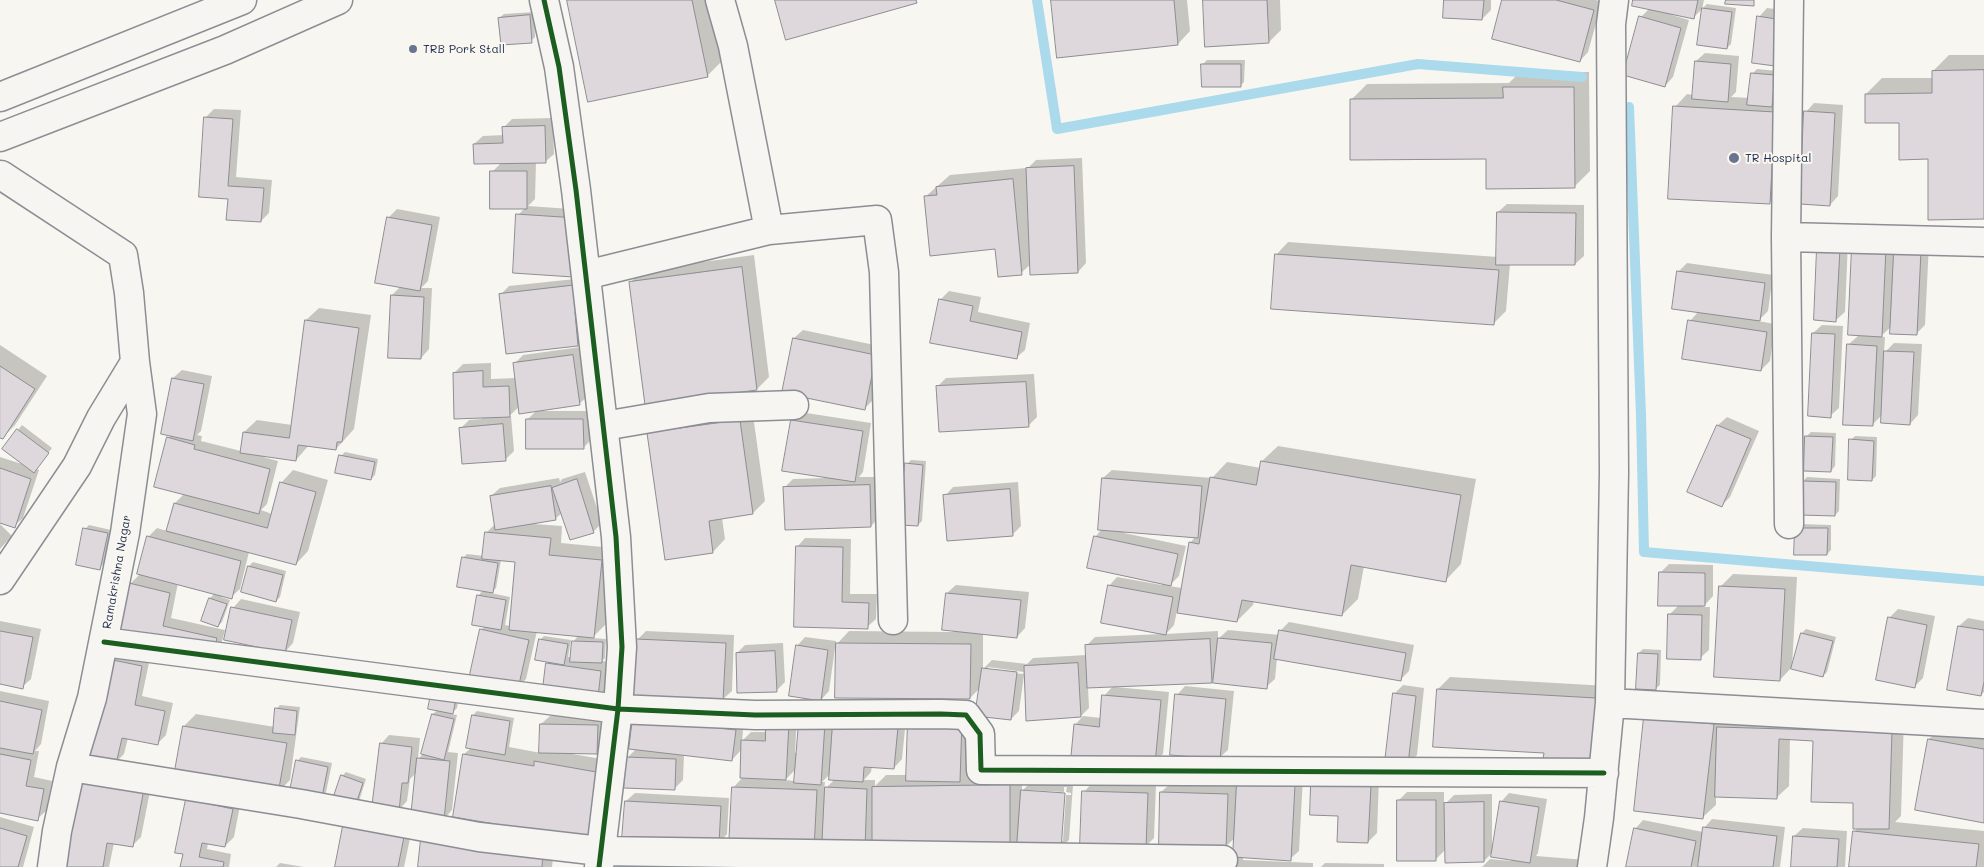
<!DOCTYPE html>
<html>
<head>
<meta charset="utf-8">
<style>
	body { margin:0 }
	canvas { display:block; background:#f8f6f0 }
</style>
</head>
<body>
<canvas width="1984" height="867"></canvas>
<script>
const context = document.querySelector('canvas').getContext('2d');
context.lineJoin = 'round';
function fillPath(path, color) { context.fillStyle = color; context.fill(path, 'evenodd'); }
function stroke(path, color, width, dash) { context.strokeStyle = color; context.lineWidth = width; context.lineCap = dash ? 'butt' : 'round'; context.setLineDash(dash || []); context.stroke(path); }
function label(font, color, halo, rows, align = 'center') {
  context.font = font + ' Mali,sans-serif'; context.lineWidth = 4; context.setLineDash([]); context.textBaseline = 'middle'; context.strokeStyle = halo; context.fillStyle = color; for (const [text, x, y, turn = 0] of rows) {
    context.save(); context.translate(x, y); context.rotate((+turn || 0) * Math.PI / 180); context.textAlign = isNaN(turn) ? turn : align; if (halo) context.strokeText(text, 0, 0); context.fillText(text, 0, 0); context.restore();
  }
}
const shadow = new Path2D(`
	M568 0H710L723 60 707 76Z
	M1053 0H1187L1190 31 1178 44Z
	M1204 0H1280L1281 30 1269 42Z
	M1446 0H1491V10L1482 19Z
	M1503 0H1596L1602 2 1588 52 1580 61Z
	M1634 0H1704L1702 9 1694 17 1672 13V15L1689 20 1673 77 1665 86 1641 17 1649 9Z
	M1707 4 1736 8 1731 44 1727 48 1703 8Z
	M1767 8 1797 12 1791 57 1759 17Z
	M534 12 535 37 531 41 499 18 504 14Z
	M1705 53 1739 56 1736 92 1731 97 1750 98 1753 73 1757 69 1778 71 1782 191 1769 203 1675 107 1687 94 1693 95 1696 61Z
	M1949 55H1984V218L1929 158 1900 122 1866 94 1882 78H1933V71Z
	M1207 60H1245L1244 82 1240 86 1203 64Z
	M1520 72H1589L1590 171 1574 187 1487 157 1351 100 1367 84 1509 83Z
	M1814 103 1843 105 1838 196 1830 205 1806 112Z
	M214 109 241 110 236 177 272 180 269 213 261 221 229 198 206 117Z
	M553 118 554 154 545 162H536L535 199 528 206 585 210 581 268 518 215 525 208 492 172 501 163 474 144 483 136 504 135V127L512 119Z
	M1082 158 1086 263 1078 272 1031 264 1021 273 997 248 925 197 950 175 1026 168V170L1036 160Z
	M1507 204 1584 205V256L1575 264H1510L1506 311 1494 323 1276 255 1288 242 1498 257V212Z
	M397 209 440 217 428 281 421 288H432L429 349 421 358 392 295 401 286 388 218Z
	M1848 241 1845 312 1836 320 1818 248Z
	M1929 243 1925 325 1916 334 1892 326 1880 337H1885L1884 353 1894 343 1922 344 1918 415 1910 424 1882 415 1873 424 1848 345 1859 335 1853 247Z
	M754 255 769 377 757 389 630 283 643 270Z
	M1687 263 1773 275 1768 311 1758 321 1775 324 1770 361 1761 370 1690 321 1699 311 1678 272Z
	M594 277 586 336 577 344 500 295 509 286Z
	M949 291 981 297 978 312 1030 323 1025 350 1016 358 940 300Z
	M319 308 371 315 354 429 336 449 309 445 296 460 264 455 263 457 278 461 267 504 261 510 272 514 281 483 293 470 328 480 308 551 296 564 249 552 240 589 231 597 221 595V597L230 600 222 622 218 626 202 620 210 598 215 593 178 583 171 618 225 630 221 645 119 633 130 584 140 574 148 537 157 528 167 531 175 503 185 493 168 438 171 435 173 378 182 370 212 376 201 431 197 435 202 436 201 441 241 451 244 432 257 420 292 425 306 320Z
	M1822 325 1843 326 1839 408 1830 416 1813 333Z
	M803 330 884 347 873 400 864 409 783 392 794 338Z
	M0 345 47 376 15 425 2 438 0 436Z
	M581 347 588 396 579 404 541 409V411H592V439L583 448 527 420 537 410 520 406 508 417 511 416 514 451 506 459 460 429 469 420 482 419 454 373 463 364 491 363V379L516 378 514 364 523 355Z
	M1034 374 1037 417 1028 426 937 387 946 378Z
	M752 408 765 501 753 513 722 518 725 539 713 552 648 434 661 421Z
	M800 412 871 423 863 472 859 477H878L879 518 871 526 785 487 793 479 826 478 792 420Z
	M1727 417 1759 431 1730 497 1721 506 1689 492 1718 425Z
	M22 425 52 448 36 469 39 470 23 518 14 526 0 521V457L25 465 3 449Z
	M1811 432 1836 433 1835 466 1831 471 1807 436Z
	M1855 436 1877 437 1876 476 1872 480 1851 440Z
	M1278 446 1476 479 1461 564 1446 580 1364 566 1358 599 1342 615 1254 600 1253 605 1237 621 1177 611 1174 625 1166 634 1218 631V639L1228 630 1280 635V631L1289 622 1414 645 1409 671 1400 680 1277 658 1275 679 1266 687 1215 678 1211 682 1115 686V687L1169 692 1163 754 1154 762 1075 725 1083 716 1101 718 1104 696 1113 686 1088 687 1089 708 1081 716 1027 719 1024 675 1019 711 1011 719 980 688 970 698 835 648 829 691 821 700 797 646 805 637 836 641V645L849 631 953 632 954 630 944 629 947 593 956 585 1029 592 1025 628 1017 637 983 633V669L992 660 1027 664 1033 658 1087 655 1086 646 1095 637 1162 634 1109 586 1117 577 1162 585V583L1095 537 1102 529 1103 478 1112 470 1212 478 1227 462 1261 468 1262 461ZM1124 531 1196 536 1190 543 1182 588 1169 586 1179 576 1186 546 1124 533ZM988 667 1024 672 1023 674 988 670Z
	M345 452 378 459 375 475 371 479 341 456Z
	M911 460 926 461 922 521 918 525 907 464Z
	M585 472 602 523 593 532 562 513 555 519 534 524 562 526 561 543 613 548 606 624 592 638 606 639 605 658 602 661 609 662 605 695 597 703 548 664 550 661 540 640 544 636 571 640 568 657H572V643L579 635 537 631 526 679 518 687 481 630 485 626 478 596 483 590 463 558 467 554 484 556 486 533 495 524 491 496 500 488 559 478 560 482 562 479ZM501 560 516 561 510 626 505 625 510 597 491 593 496 588Z
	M1807 477 1840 479 1839 511 1835 515 1803 481Z
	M1018 482 1021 526 1012 535 945 496 953 487Z
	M0 524 12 536 0 549Z
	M1800 524 1831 525V550L1827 554H1795Z
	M89 525 111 530 104 564 99 568 85 529Z
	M805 538 851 539 850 594H877L876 619 867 627 795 625 797 547Z
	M253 562 286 571 280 597 276 601 249 566Z
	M1669 564 1713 565V596L1703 607H1710L1709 650 1700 658 1670 614 1679 605 1660 573Z
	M1733 574 1797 577 1792 667 1780 680 1721 586Z
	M241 599 300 612 293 643 285 652 233 608Z
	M1898 609 1935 616 1923 678 1915 686 1889 618Z
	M1968 618 1984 621V692L1981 695 1959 626Z
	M0 621 41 629 31 679 22 687 0 683Z
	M1806 629 1836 637 1827 672 1823 676 1793 669 1802 633Z
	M646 631 734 635 732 691 723 699 637 640Z
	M783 643 785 682 776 691 737 653 745 645Z
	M1643 649 1661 650 1660 685 1655 689 1639 653Z
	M117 651 150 658 142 696 173 703 166 735 157 744 128 738 124 754 116 762 109 659Z
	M1450 677 1608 686 1604 748 1546 752 1438 689Z
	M1403 685 1424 688 1417 755 1408 763 1394 694Z
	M1185 686 1234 691 1228 750 1219 758 1177 695Z
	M460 689 457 708 451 714 457 715 448 752 458 753 452 810 444 819 417 772 410 779 407 801 399 810 381 744 389 735 420 738 418 759 422 755 433 714Z
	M0 691 49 701 41 744 35 751H39L34 777 52 781 46 811 37 819 0 812Z
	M280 705 300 707 290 780 277 793 175 775 184 726 196 714 275 727 276 709Z
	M477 711 514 718 509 747 541 753V724L550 716 606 717V744L597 752 572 754 614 761 603 826 454 816 464 754 471 748 473 715Z
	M970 712 968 774H1022V791L1031 782 1073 785 1069 840 1060 848 1018 841 1010 849 1234 856 1235 838 1225 847 1161 792 1170 784 1238 786 1303 777 1299 851 1290 859 1243 857V860L1313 863V867H790L733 788 743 777 742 749 732 760 684 754 683 780 675 788 627 758 636 749 634 718 744 721 742 741 751 732H767L797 715 795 753H797L800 723 906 719 902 759 894 768 872 766 871 772 864 780H875V786L886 775H907ZM796 769 795 781 785 780ZM831 773 835 779 824 790 825 782H822ZM1064 787H1067L1066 792 1071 793V795H1066L1063 841H1060L1028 790 1064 792ZM824 838V848H814ZM874 839V850L862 851Z
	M1646 718H1904L1901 816 1895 822 1984 831V867H1851L1854 832 1859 827 1854 802 1814 740 1790 739 1789 786 1776 798 1716 796V805L1703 817Z
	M1942 727 1984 734V822L1929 739Z
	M301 757 332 763 325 797 321 801 297 761Z
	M346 772 366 779 359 801 355 805 342 776Z
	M1379 778 1377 833 1368 842 1313 785Z
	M152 781 141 837 132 846 114 843 109 867H62Z
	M1092 783 1156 785 1154 838 1145 847 1084 792Z
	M1407 792H1444V805L1454 795 1492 794V846H1494L1501 802 1509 793 1547 799 1538 853 1536 856 1586 860 1585 867H1482L1490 859 1511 861V859L1493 852 1484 861 1446 849 1435 860 1399 800Z
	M635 793 729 798 727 834 719 843 626 801Z
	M187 800H241L234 837 225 846 208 843 207 849 231 854 229 867H181L184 853Z
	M0 817 34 827 23 867H0Z
	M353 818 412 829 404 867H336L344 827Z
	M1712 819 1785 827 1780 867H1700L1701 858H1699L1697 867H1627L1635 829 1643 820 1703 832 1704 828Z
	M1803 828 1847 831 1845 867H1792L1794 836Z
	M555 839 552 867H419Z
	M280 863 304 867H276Z
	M1325 863 1384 864V867H1321Z`);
const stream = new Path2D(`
	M1037 0 1057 129 1418 64 1582 77
	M1629 107 1641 415 1644 552 1984 581`);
const building = new Path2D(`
	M567 0H692L708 77 588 102Z
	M775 0H916L917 3 786 40Z
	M1051 0H1174L1178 45 1057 58Z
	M1203 0H1267L1269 43 1205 47Z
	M1444 0H1484L1482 20 1443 18Z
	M1502 0H1556L1594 10 1580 62 1492 39Z
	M1633 0H1698L1694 19 1632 6Z
	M1726 0H1754V6L1725 4Z
	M1702 8 1732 12 1727 49 1697 45Z
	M530 15 532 43 501 45 498 18Z
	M1639 16 1681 28 1665 87 1623 75Z
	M1757 16 1789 21 1783 67 1752 63Z
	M1695 61 1731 64 1728 102 1692 99Z
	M1201 64H1241V87H1202Z
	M1984 70V219L1928 220V159L1899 160V123H1865V94L1932 93V71Z
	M1751 73 1775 75 1772 107 1747 105Z
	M1503 87H1574L1575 188 1486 189V159L1350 160V99L1503 98Z
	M1673 106 1775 112 1770 204 1668 199Z
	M1804 111 1835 113 1830 206 1800 204Z
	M204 117 233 119 228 186 264 188 261 222 226 220 228 199 199 197Z
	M545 126 546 163 474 164 473 144 503 143 502 127Z
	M1074 166 1078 273 1030 275 1026 168Z
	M490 171H527V209H490Z
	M1013 179 1022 275 998 277 995 249 930 256 924 196 937 195 936 187Z
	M1497 212 1576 213 1575 265H1496Z
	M516 214 577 218 573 277 513 273Z
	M387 217 432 225 420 291 375 283Z
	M1852 247 1886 248 1882 337 1848 335Z
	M1817 248 1840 249 1836 322 1814 320Z
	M1894 251H1921L1917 335 1890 334Z
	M1275 254 1499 270 1494 325 1271 309Z
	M742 267 757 390 645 405 629 282Z
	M1677 271 1765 283 1760 321 1672 309Z
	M586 284 588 311 575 312 578 346 506 354 499 294Z
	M391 295 424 297 421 359 388 358Z
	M939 299 973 306 970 321 1022 332 1017 359 930 343Z
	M305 320 359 328 342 442H337L336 450 298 445 296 461 240 453 243 432 289 438Z
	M1688 320 1767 332 1761 371 1682 359Z
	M1812 333 1835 334 1831 418 1808 416Z
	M793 338 876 355 865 410 782 393Z
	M1847 344 1877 346 1873 426 1843 425Z
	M1884 351 1914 352 1910 425 1881 423Z
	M573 355 580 405 519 414 513 363Z
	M0 366 35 389 3 439 0 438Z
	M483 371V387L509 386 510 417 454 419 453 373Z
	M172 378 204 384 193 441 161 434Z
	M1026 382 1029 427 939 432 936 386Z
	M526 419H583L584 449H526Z
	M740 420 753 514 709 521 713 553 665 560 647 433Z
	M791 420 863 431 855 482 782 471Z
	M503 424 506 461 462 464 459 428Z
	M1717 425 1751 439 1722 507 1687 492Z
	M17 429 49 453 34 473 2 449Z
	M1805 436 1833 437 1831 472 1804 471Z
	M167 437 195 445 194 449 270 469 259 514 154 487Z
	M1849 439 1874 441 1872 481 1848 480Z
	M339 455 375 462 371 480 335 473Z
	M1261 461 1461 495 1446 582 1351 565 1342 616 1242 600 1237 622 1177 613 1189 542 1199 544 1210 477 1256 485Z
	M905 463 923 465 918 526 900 525Z
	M0 468 31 479 15 528 0 523Z
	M1102 478 1202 486 1198 538 1098 530Z
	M577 479 594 533 570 540 552 488Z
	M1802 481 1836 482 1835 516 1800 515Z
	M280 482 316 492 296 565 166 531 174 503 267 528Z
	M870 485 871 527 785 530 783 487Z
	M551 486 556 520 495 530 490 496Z
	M1010 489 1013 536 947 541 943 495Z
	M83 528 108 533 100 570 76 565Z
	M1795 528H1828L1827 555H1794Z
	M485 532 551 538 549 555 602 560 594 638 509 630 515 562 482 559Z
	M147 536 241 561 232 599 137 574Z
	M1094 536 1178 554 1171 586 1087 568Z
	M796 546 843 547 842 602 869 603 868 629 794 627Z
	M462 557 498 563 493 593 457 587Z
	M248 566 283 575 276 602 241 592Z
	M1659 572 1705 573V606H1658Z
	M129 583 170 593 163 626 217 638 213 655 118 634Z
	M1108 585 1173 597 1166 635 1101 623Z
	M1719 586 1785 589 1780 681 1714 677Z
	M946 593 1021 600 1017 638 942 630Z
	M477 595 506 600 501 630 472 625Z
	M209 598 227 604 218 627 201 621Z
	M231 607 292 620 285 653 224 640Z
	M1668 614 1702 615 1701 660 1667 659Z
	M1888 617 1927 625 1915 688 1876 680Z
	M1958 626 1984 630V682L1981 696 1947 690Z
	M480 629 529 640 518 689 469 679Z
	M1279 630 1406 653 1401 681 1274 659Z
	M0 631 33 637 23 689 0 684Z
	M1801 633 1833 641 1823 677 1791 669Z
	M1218 638 1272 643 1267 689 1213 683Z
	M539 639 568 644 564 665 535 660Z
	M636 639 726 643 723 701 633 697Z
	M1210 639 1212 683 1087 688 1085 645Z
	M572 641 603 642 602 663 570 662Z
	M836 643 971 644 970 699 835 698Z
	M796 645 828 650 821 701 789 696Z
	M775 651 777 692 737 693 736 653Z
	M1638 653 1658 654 1656 690 1636 689Z
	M108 659 142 666 135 705 165 711 158 745 122 738 116 764 88 758Z
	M546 663 601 671 597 705 542 697Z
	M1078 663 1081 717 1026 721 1024 666Z
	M982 668 1017 672 1011 720 975 716Z
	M432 689 457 693 453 714 428 709Z
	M1437 689 1596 698 1592 762 1543 759 1544 753 1433 747Z
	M1393 693 1416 696 1408 764 1385 762Z
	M1175 694 1226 699 1220 759 1170 755Z
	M1102 695 1161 700 1155 764 1071 756 1074 724 1099 727Z
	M0 701 42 710 33 754 0 748Z
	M275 708 297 711 295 735 273 733Z
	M432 714 454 719 444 760 421 754Z
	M472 715 510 721 505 755 466 748Z
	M1644 717 1714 724 1703 819 1634 811Z
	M633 718 736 730 732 761 629 749Z
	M908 719 962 720 960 782 906 781Z
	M799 722 825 723 821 785 794 783Z
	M833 722 898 727 894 769 864 767 863 782 829 780Z
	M766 723H789L786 780 740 778 741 740 765 741Z
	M540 724 598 725 597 754 539 753Z
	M183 726 287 743 278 794 174 776Z
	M1717 727 1855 731V729L1892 730 1889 829H1853V803L1811 802 1813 741 1779 739 1777 799 1715 797Z
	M1928 739 1984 749V823L1915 810Z
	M380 743 412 747 408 783H402L399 811 372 808Z
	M0 754 31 760 26 786 44 789 38 821 0 813Z
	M463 754 534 766V761L602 773 591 840 453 817Z
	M626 757 676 759 675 790 624 788Z
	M417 758 450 761 444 820 411 817Z
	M296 760 328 767 321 802 289 796Z
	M341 775 363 783 355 807 333 799Z
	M79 777 144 789 133 847 107 843 103 867H61Z
	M1237 781 1295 785 1291 861 1233 857Z
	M1010 785V850L872 851V787Z
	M1311 785 1371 786 1368 843 1337 842 1338 816 1310 815Z
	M732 787 817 790 814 850 729 847Z
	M825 787 867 789 865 850 822 848Z
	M1021 790 1065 793 1061 850 1017 846Z
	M1082 791 1148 793 1146 848 1080 846Z
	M1160 792 1228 794 1226 849 1159 847Z
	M186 799 233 809 225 847 202 843 199 857 224 862 223 867H180L183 854 175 853Z
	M1397 800H1436V861H1397Z
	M625 801 721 806 719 844 622 839Z
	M1500 801 1539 807 1530 863 1491 857Z
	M1484 802V862L1445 863 1444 803Z
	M343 826 404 837 398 867H335Z
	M1703 827 1777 836 1773 867H1698Z
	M0 828 27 836 18 867H0Z
	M1634 828 1696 841 1691 867H1626Z
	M1853 831 1979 844 1976 867H1849Z
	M1793 836 1839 839 1837 867H1791Z
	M421 839 543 851 542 867H418Z
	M619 859 683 866V867H618Z`);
const street = new Path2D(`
	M544 0 559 67 576 190 616 537 622 647 618 709 599 867
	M720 0 733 46 769 230 877 220 884 272 893 620
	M1786 237 1984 242
	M586 275 769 230
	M604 426 709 408 794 405
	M1789 524 1786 237 1789 0
	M0 580 77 466 101 418 135 362 129 293 123 255 1 175
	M104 642 618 709 755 715 941 714 966 715 980 734 981 770 1604 773
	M1610 703 1984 724
	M71 767 301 804 479 837 600 851 1223 860
	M52 867 57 831 71 767 92 698 125 533 142 414 135 362
	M1592 867 1599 818 1610 703 1614 472 1611 24 1614 0`);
const primary = new Path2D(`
	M0 97 242 0
	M0 137 225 50 338 0`);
const cycleway = new Path2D(`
	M544 0 559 67 576 190 616 537 622 647 618 709 599 867
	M104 642 618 709 755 715 941 714 966 715 980 734 981 770 1604 773`);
const markers = [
	[413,49,5,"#687591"],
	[1734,158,6,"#687591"]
];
const poiNames = [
	["TRB Pork Stall",423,49],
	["TR Hospital",1745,158]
];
const streetNames = [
	["Ramakrishna Nagar",117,572,-80]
];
fillPath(shadow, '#0003');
stroke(stream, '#aadaec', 10);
fillPath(building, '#ded7dc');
stroke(building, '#8b8e94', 1);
stroke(street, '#8b8e94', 31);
stroke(primary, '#8b8e94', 31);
stroke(street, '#f6f5f1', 28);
stroke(primary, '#f6f5f1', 28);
stroke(cycleway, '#1b5e20', 5);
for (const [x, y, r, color] of markers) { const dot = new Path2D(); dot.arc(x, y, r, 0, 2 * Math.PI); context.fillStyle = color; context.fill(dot); stroke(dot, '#fbf7ec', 2); }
label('12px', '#1b2f5e', '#fbf7ec', poiNames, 'left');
label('12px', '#1b2f5e', '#fbf7ec', streetNames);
</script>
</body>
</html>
